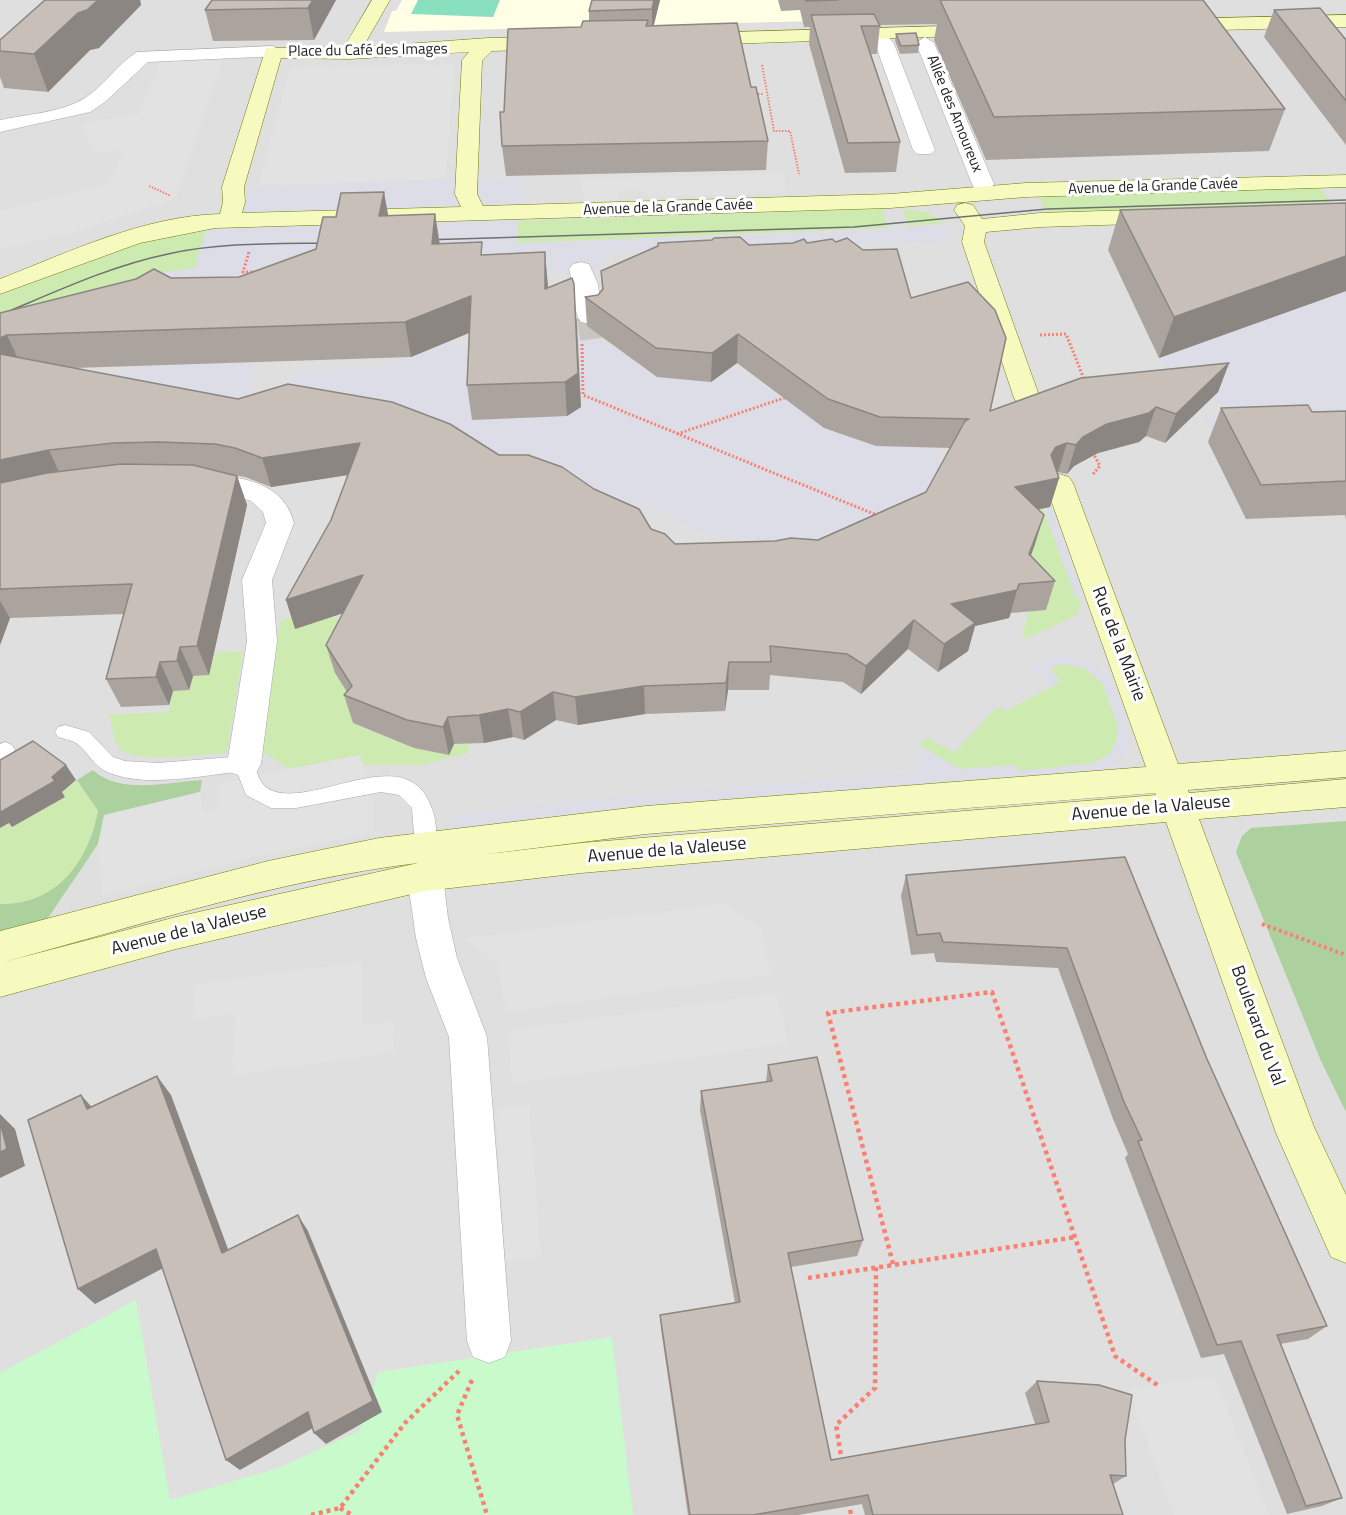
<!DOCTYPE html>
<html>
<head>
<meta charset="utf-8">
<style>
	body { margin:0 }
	canvas { display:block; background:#f2efe9 }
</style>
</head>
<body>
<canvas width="1346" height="1515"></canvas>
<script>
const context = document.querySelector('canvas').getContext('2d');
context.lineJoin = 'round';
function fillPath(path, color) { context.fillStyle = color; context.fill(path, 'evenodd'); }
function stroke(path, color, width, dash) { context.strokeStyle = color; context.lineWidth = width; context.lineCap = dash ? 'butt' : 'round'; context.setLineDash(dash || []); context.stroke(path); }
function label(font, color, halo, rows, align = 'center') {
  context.font = font + ' "Titillium Web",sans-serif'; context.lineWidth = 6; context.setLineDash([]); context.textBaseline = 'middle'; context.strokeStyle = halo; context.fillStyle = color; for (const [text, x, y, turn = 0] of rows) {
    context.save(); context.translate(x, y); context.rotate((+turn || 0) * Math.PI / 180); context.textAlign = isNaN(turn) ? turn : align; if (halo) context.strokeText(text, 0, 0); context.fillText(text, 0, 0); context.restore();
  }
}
const residential = new Path2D(`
	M0 0H1346V1515H0Z`);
const education = new Path2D(`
	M402 0H849L855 20 384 32 392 11H396Z`);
const grass = new Path2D(`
	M1318 185 1334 208 1048 217 1038 195Z
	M882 209 888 228 518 243V221Z
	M903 209 927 212 945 223 908 226Z
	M206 231 195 268 145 275 116 293 0 325V295L140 242Z
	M1043 508 1076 598 1082 601 1077 615 1025 639 1022 636 1030 607 1046 609 1021 582 1034 511Z
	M307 612 312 623 331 617 353 622 348 695 353 724 414 748 448 755 454 745 472 743 467 753 423 765H364L359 755 289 769 262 751 280 621Z
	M243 651 227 753C205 754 137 764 121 750 112 742 112 726 109 715L168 712 173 691 189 690 193 676 209 674 214 653Z
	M1065 664 1083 667 1101 680 1118 726 1117 743 1110 754 1090 765 1019 771 1014 765 960 769 919 745 927 737 954 753 997 707 1006 711 1060 682 1050 667Z
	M77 780 98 811C88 862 57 905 0 904V828L61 793Z`);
const forest = new Path2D(`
	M93 770C119 795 169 782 202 780L200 792 105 815 98 844 46 921 0 935V904C57 905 88 862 98 811L77 780Z
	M1346 821V1112L1321 1061 1236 852 1242 836 1251 828Z`);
const park = new Path2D(`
	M136 1300 170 1500 281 1467 359 1431 378 1372 612 1337 633 1515H0V1373Z`);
const pitch = new Path2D(`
	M418 0H500L493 17 411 14Z`);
const parking = new Path2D(`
	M161 61H222L176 198 73 232 0 249V211L105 185 111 180 124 149 96 153 80 125 139 113Z
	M455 64 445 179 259 185 290 68Z
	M784 173 786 193 649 197 644 191 630 190 617 193V202L585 203 582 179Z
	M359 755 364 765 373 805V832L255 857 103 895 98 844 104 815 200 792 203 814 208 813 216 808 219 802V794L214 785Z
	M723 904 760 928 772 974 506 1012 497 962 463 939Z
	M361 962V1026L393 1022 394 1052 232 1075 236 1013 192 1019 195 985Z
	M777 993 788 1043 512 1083 508 1031Z
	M529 1105 541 1256 506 1261 496 1109Z
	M1214 1376 1269 1515H1173L1129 1390Z`);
const plaza = new Path2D(`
	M523 177V196L518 213V243L886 230 947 225 953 241 625 252 606 257 602 268 560 273 535 269 116 293 145 275 195 268 206 231 243 230 246 187Z
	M1346 291V445L1292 439 1208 442 1210 427 1203 417 1221 415 1225 406 1213 401 1200 405 1159 358Z
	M570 326 593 339 618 349 657 377 711 382 732 367 793 405 824 428 936 447 944 476 920 521 803 545 709 535 643 501 615 527 290 409 294 372 370 368 377 371 447 341 459 347 482 346Z
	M255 361 243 416 0 405 148 365Z
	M1045 493 1081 594 1082 601 1076 598 1043 508 1046 507Z
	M1056 656 1075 657 1091 662 1108 676 1113 684 1128 727 1129 739 1126 750 1120 759 1105 770 1095 773 459 829 455 825 454 816 588 800 922 772 913 765 926 749 960 769 1015 765 1019 771 1095 763 1110 754 1118 736V726L1103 684 1086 669 1065 664 1050 667 1060 682 1051 687 1031 666Z`);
const streetTunnel = new Path2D(`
	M590 317 593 339`);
const pathFar3 = new Path2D(`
	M762 65 774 131H790L799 174
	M752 94H764
	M149 186 171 196
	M248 254 249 251`);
const pathFar2 = new Path2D(`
	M249 252 243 272H256
	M1040 335 1066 334 1084 379
	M582 344 583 395 879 516
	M677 434 787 397
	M1093 474 1100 466 1094 455`);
const pathFar1 = new Path2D(`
	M1262 924 1346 955`);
const path = new Path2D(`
	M893 1264 828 1013 992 992 1115 1356 1159 1386
	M808 1278 1076 1237
	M472 1380 457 1415 487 1515
	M842 1462 836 1425 875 1388 876 1267
	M849 1502 851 1515
	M340 1508 352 1515
	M311 1515 340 1508 405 1423 459 1371`);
const lane = new Path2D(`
	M65 725 89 732 113 757 125 761 158 763 244 756 251 759C258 771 258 786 273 791 317 807 409 738 432 809 437 821 438 843 432 854L425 857 418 854 415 848 412 808 399 795 381 792 296 808H271L246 795 237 772C196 776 146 788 107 772 93 766 88 751 76 743 71 740 64 739 58 737L55 732 58 727Z
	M5 742 12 745 15 750 12 755 0 761V744Z`);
const street = new Path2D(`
	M880 33 887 35 894 44 935 150 931 154H917L913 150 876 46 871 39Z
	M925 37 934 43 994 184 991 189H975L972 184 916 43Z
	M273 46 283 52 280 56 148 62 105 102 90 112 0 132V120C27 114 61 113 85 98 105 85 117 64 137 52Z
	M581 262 589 264 598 284 602 317 599 322 590 324 581 322C572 309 574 285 569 269L573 264Z
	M198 473C237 477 283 479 294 523L272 580 277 641 261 764 256 773 244 777 232 773 227 764 247 641 242 580 266 523 263 512 251 501 236 496 188 488 184 482 188 476Z
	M425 861 437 865 443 876 448 918 457 958 487 1037 511 1341 505 1357 489 1363 473 1357 467 1341 449 1037 426 978 416 938 407 876 413 865Z`);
const secondary = new Path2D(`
	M372 0H390L363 47 488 38 552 37 561 43 552 49 492 51 482 61 477 194 483 206 890 194 1026 183 1346 175V187L1026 197 890 208 215 228 140 243 0 294V279C69 252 144 216 220 214L223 202 222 187 266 48 344 47ZM469 52 462 60 455 194 461 207 242 213 245 202 244 187 281 58 350 59Z
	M1346 15V27L1176 31 1167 25 1176 19Z
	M981 25 990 31 988 35 697 45 688 39 697 33Z
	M965 203 973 205 982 219 1040 213 1163 209 1171 211 1174 216 1171 221 1163 223 1040 227 986 232 984 242 1040 398 1036 404 1027 406 1018 404 1014 398 962 242 965 226 954 210 957 205Z
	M1059 474 1069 477 1073 483 1178 764 1346 751V777L1188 790 1189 793 1346 779V807L1199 819 1314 1127 1346 1195V1263L1331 1257 1276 1133 1166 822 581 873 425 891 176 949 0 997V963L176 917 418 863C276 880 138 926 0 963V931L268 861 379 838 646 806 1146 767 1045 483 1049 477ZM1155 793 1156 795 581 843 480 855 646 834Z`);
const tram = new Path2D(`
	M423 240 854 227 1047 209 1346 200
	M0 315C55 292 110 266 168 254 222 242 278 244 333 243`);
const wall = new Path2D(`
	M45 0H140L141 5 99 48 90 50 48 92 4 88 0 77V40Z
	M336 0 314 40 213 41 205 10Z
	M660 0 654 25 751 87 768 141 766 170 506 176 502 146 504 112 581 27 589 21V11Z
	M778 0H1203L1285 109 1269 151 986 160 934 40 937 24 880 25 877 54H871L900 142 896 172 845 173 809 44 810 27H804L800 10 781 11Z
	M1274 10 1346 40V145L1264 37Z
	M896 34 919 45 918 53 900 54 895 41Z
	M1346 203V291L1159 358 1108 250 1120 210Z
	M435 214 440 244 483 255 548 288 577 319 581 407 567 416 472 420 467 385 469 333 411 357 74 368 499 455 651 529 675 544 818 540 926 492 950 448 876 446 824 428 737 363 711 382 657 377 587 326 585 297 598 295 602 290 601 271 658 246V243L749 245 807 243 911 298 990 411 1229 363 1218 392 1165 443 1146 436 1139 442 1098 453 1074 466 1067 474 1057 472 1059 478 1050 507 1038 509 1035 544 1031 555 1055 581 1046 610 1011 613 1009 618 975 626 968 651 938 672 908 649 861 694 843 682 770 675 769 690H728L725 711 645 714 578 725 556 720 524 740 513 737 484 743 454 744 449 755 414 748 353 723 344 695 347 692 335 673 326 645 343 613 295 629 331 520 348 475 271 487 245 477 234 475 237 476 247 505 209 675 193 676 189 690 173 691 169 705 121 707 106 679 124 614 10 618 0 645V313L171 278 239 277 316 249 388 216Z
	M1221 408 1312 412 1346 411V520L1345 515 1246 519 1208 442Z
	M1125 857 1207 1059 1327 1326 1308 1339 1280 1344 1342 1498 1322 1506 1287 1514 1224 1354 1201 1358 1125 1158 1128 1154 1113 1119 1058 968 936 962 934 953 911 955 901 896 906 875Z
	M768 1065 863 1240 857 1256 791 1267 831 1460 1035 1424 1025 1393 1037 1381 1125 1440 1126 1476 1113 1484 1123 1515H865L862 1504 798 1515H688L661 1329 660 1315 735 1303 700 1110 701 1091 766 1082Z`);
const shadedWall = new Path2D(`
	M98 0H140L141 5 99 48 90 50 48 92 34 54 78 13Z
	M313 0H336L314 40 308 8Z
	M654 0H660L652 31V9Z
	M384 192 390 225 379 216Z
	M435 214 440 248 432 244Z
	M545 252 548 286V324L545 289Z
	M1346 256V291L1159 358 1174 317Z
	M574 284 581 407 567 416 565 382Z
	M471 296 476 330 411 357 405 322Z
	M738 334 737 363 711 382 712 353Z
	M7 335 23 370 0 380V338Z
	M1229 363 1218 392 1165 443 1176 414Z
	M1156 407 1146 436 1139 442 1098 453 1074 466 1067 474 1076 445 1083 437 1107 424Z
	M360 443 367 472 271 487 262 458Z
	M1067 443 1058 472 1047 476 1059 478 1050 507 1007 516 1015 487 1051 455 1056 447Z
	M49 450 62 479 0 493V460Z
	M237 476 247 505 209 675 197 646Z
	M1044 515 1035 544 1021 582 1029 554Z
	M363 575 371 604 295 629 286 600Z
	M1019 584 1009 618 975 626 968 651 938 672 944 644 951 604Z
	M0 601 10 618 0 645Z
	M914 620 908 649 861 694 866 666Z
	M180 647 193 676 189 690 177 661Z
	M160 662 173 691 169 705 156 677Z
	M729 662 728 690 725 711 726 683Z
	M644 686 645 714 578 725 575 697Z
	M553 692 556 720 524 740 520 712Z
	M508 709 513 737 484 743 479 715Z
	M448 717 454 744 449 755 443 727Z
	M66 765 76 780 62 792 65 797 12 827 9 823 0 828V809L52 777Z
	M157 1076 171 1095 235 1268 222 1253Z
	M81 1095 97 1113 87 1109Z
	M0 1114 15 1129 25 1166 0 1178Z
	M298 1215 308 1231 382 1412 326 1444 314 1433Z
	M156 1249 171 1264 95 1304 78 1289Z
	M308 1412 320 1424 240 1470 226 1460Z`);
const building = new Path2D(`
	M45 0H98L87 10 78 13 34 54 0 51V40Z
	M212 0H313L308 8 205 10Z
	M592 0H654L652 9 589 11Z
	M806 0H838L806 1Z
	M940 0H1203L1285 109 994 117Z
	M1320 8 1346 40V101L1274 10Z
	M874 14 880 26H861L900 142 848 143 811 15Z
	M648 20 646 26 737 23 751 87H756L768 141 502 146 500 112H504L508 29 581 27 583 21Z
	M916 33 919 45 901 46 896 34Z
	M384 192 379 216 435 214 432 244 482 242 481 255 545 252V289L572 278 574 284 578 373 565 382 467 385 471 296 405 322 7 335 0 338V313L136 279 154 269 171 278 239 277 316 249 323 217H336L341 193Z
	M1346 203V256L1174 317 1120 210Z
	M740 237 749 245 793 243 804 239 807 243 832 239 836 242 847 238 863 250 897 249 911 298 968 282 995 310 1006 338 990 411 1081 378 1229 363 1176 414 1156 407 1149 413 1107 424 1083 437 1076 445 1067 443 1056 447 1051 455 1059 478 1015 487 1044 515 1029 554 1055 581 1019 584 1017 590 951 604 975 623 944 644 914 620 866 666 847 654 770 646 771 662H729L726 683 644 686 575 697 553 692 520 712 508 709 479 715 448 717 443 727 407 720 344 695 352 686 326 645 363 575 286 600 331 520 360 443 262 458 235 448 215 444 159 442 114 443 49 450 0 460V354L238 399 288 384 392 402 450 424 499 455H528L562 467 594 489 639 509 651 529 665 534 675 544 775 541 791 538 818 540 926 492 965 421 969 419 880 417 828 399 738 334 712 353 656 348 585 297 598 295 603 289 601 271 658 246V243L712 240 714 238Z
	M1308 405 1312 412 1346 411V481L1261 485 1221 408Z
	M121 464 193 465 237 476 197 646 180 647 177 661 160 662 156 677 106 679 132 584 0 589V483L47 473Z
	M33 741 66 765 52 777 55 781 1 812 0 810V760Z
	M1125 857 1207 1059 1327 1326 1277 1335 1342 1498 1306 1506 1241 1341 1217 1345 1138 1141 1142 1140 1124 1102 1067 948 943 942 940 933 917 935 906 875Z
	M817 1057 863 1240 788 1253 831 1460 1049 1422 1037 1381 1099 1385 1132 1395 1125 1440 1126 1476 1110 1475 1123 1515H873L868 1495 753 1515H690L660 1315 740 1302 701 1091 772 1081 768 1065Z
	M157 1076 222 1253 298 1215 373 1401 314 1433 308 1412 226 1460 156 1249 78 1289 28 1120 81 1095 87 1109Z
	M0 1122 7 1149 0 1152Z`);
const farStreetnames = [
	["Place du Café des Images",368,51,-1],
	["Allée des Amoureux",954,114,68],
	["Avenue de la Grande Cavée",1153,187,-2],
	["Avenue de la Grande Cavée",668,208,-2]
];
const streetNames = [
	["Rue de la Mairie",1118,644,69],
	["Avenue de la Valeuse",1151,809,-5],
	["Avenue de la Valeuse",667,851,-5],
	["Avenue de la Valeuse",189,931,-14],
	["Boulevard du Val",1257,1026,70]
];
fillPath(residential, '#e0dfdf');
fillPath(education, '#ffffe5');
fillPath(grass, '#cdebb0');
fillPath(forest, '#add19e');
fillPath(park, '#c8facc');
fillPath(pitch, '#88e0be');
fillPath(parking, '#e2e2e2');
fillPath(plaza, '#dddde8');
stroke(streetTunnel, '#c8c6c1', 26, [26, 13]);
stroke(lane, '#a9a9a9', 1);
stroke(street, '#a9a9a9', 1);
stroke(secondary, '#707d05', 1);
stroke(pathFar3, '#fa8072', 2, [1.5, 1.5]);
stroke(pathFar2, '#fa8072', 3, [2, 2]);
stroke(pathFar1, '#fa8072', 4, [3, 3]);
stroke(path, '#fa8072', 4.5, [4, 4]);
fillPath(lane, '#fff');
fillPath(street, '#fff');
fillPath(secondary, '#f7fabf');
stroke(tram, '#707070', 1.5);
fillPath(wall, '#aba49e');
fillPath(shadedWall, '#8b8681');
fillPath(building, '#c7bfb8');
stroke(building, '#8b8681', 1.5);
label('15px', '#222', '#fff', farStreetnames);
label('18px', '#222', '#fff', streetNames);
</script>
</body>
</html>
